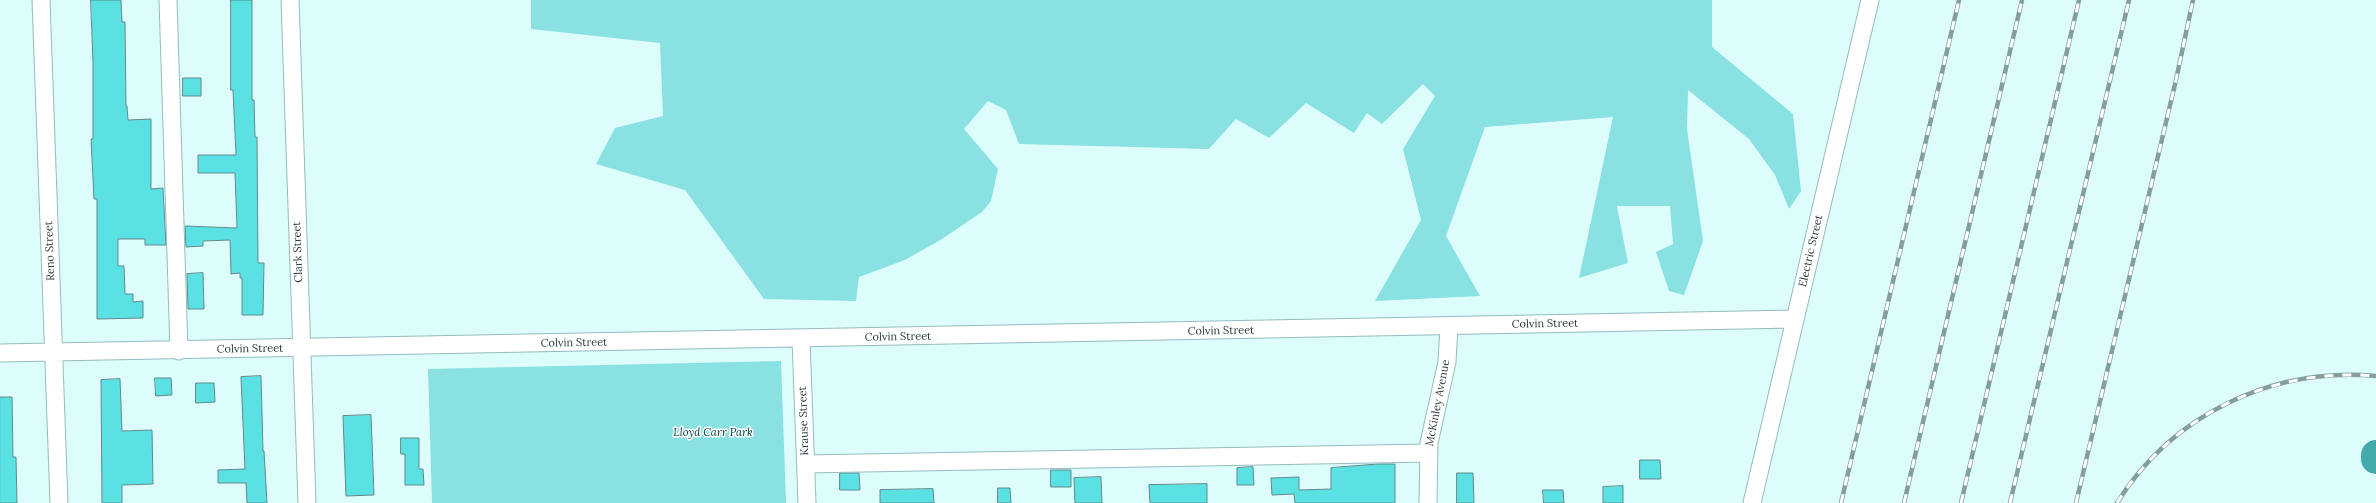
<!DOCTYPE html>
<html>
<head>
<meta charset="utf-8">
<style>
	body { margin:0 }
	canvas { display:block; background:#ddfdfd }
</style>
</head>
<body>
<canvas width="2376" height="503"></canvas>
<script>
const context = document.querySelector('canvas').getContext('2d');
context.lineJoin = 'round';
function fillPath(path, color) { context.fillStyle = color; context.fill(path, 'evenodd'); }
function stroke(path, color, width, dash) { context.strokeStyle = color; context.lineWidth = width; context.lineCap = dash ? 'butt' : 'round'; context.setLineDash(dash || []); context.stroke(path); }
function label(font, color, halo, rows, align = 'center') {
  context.font = font + ' Lora,serif'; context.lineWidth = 3; context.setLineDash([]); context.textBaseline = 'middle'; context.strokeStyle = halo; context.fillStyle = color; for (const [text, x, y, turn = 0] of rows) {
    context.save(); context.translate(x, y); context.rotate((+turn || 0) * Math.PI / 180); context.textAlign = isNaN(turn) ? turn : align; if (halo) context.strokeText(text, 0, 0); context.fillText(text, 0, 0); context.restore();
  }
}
const green = new Path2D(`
	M531 0H1712V47L1793 114 1801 191 1789 209 1775 175 1749 139 1688 90 1687 129 1703 241 1684 295 1669 291 1656 252 1673 244 1670 206H1617L1628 263 1579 278 1613 117 1485 127 1446 236 1480 296 1375 301 1421 220 1403 149 1435 96 1423 84 1382 124 1367 113 1354 133 1306 103 1269 138 1236 119 1209 149 1019 144 1006 110 988 101 964 129 998 169 991 201 982 212 942 239 905 260 859 277 856 301 764 299 685 190 596 164 615 128 663 116 660 43 531 29Z
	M781 361 786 503H432L428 369Z`);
const river = new Path2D(`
	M2376 455V459`);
const building = new Path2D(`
	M91 0H121L122 22H125L126 106H127L128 120 151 119V189L163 188 166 245H145V239H118V266H124L125 294H133V302L143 301V318L97 319V199H94L91 139H93V63Z
	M231 0H252V100H254L255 137H257L258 263H264L263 315H242V278H240V273L231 274 230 240 203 241V246L186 247 185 226 237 228 235 173H198V155H236L233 90H231Z
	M183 78H201V96H183Z
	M203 273 204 309H188L187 274Z
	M261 376 263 451H264L267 503H247L246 483H218V470L245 469 241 377Z
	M155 378H171L172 395 156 396Z
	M120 379 122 431 152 430 153 484 122 485V503H102L101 380Z
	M196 383H214L215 402 196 403Z
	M0 397H12L13 457H16L17 503H0Z
	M371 415 374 495 346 496 343 416Z
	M401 438H419V469H423L424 485H405V454H401Z
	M1640 460H1660L1661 479H1640Z
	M1378 464H1395V503H1295L1294 494 1272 495 1271 478 1299 477V490L1331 489V468Z
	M1253 467 1254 485H1237V468Z
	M1051 470H1071V487H1051Z
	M840 473H859L860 490H840Z
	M1457 473H1473L1474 503H1457Z
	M1101 477 1102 503H1075L1074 478Z
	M1207 484V503H1150L1149 485Z
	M1623 486V503H1603V487Z
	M998 488H1010L1011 503H998Z
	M933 489 934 503H880V490Z
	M1543 490H1563L1564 503H1544Z`);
const minor = new Path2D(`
	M41 0 59 503
	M168 0 179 351
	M290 0 307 503
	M801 339 807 503
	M0 353 1795 319
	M806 464 1429 453
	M1428 503 1429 443 1447 362 1449 326
	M1752 503 1870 0`);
const rail = new Path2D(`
	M1841 503 1959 0
	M1904 503 2022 0
	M1961 503 2079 0
	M2010 503 2129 0
	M2076 503 2176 80 2193 0
	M2117 503C2172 414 2273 367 2376 376`);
const streetNames = [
	["Reno Street",50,251,-92],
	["Electric Street",1811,251,-77],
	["Clark Street",298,252,-92],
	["Colvin Street",1545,324,-1],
	["Colvin Street",1221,331,-1],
	["Colvin Street",898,337,-1],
	["Colvin Street",574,343,-1],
	["Colvin Street",250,349,-1],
	["McKinley Avenue",1438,403,-79],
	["Krause Street",804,421,-92]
];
const parkNames = [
	["Lloyd Carr Park",713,433]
];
fillPath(green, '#89e1e2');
stroke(river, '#44a9ab', 30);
fillPath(building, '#5ae1e3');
stroke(building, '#64898a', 1);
stroke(minor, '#95bcbc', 19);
stroke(minor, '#fff', 17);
stroke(rail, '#859d9d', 4.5);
stroke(rail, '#fff', 3, [9]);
label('11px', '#2d3d3d', '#fff', streetNames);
label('italic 11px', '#014243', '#fff', parkNames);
</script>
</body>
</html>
